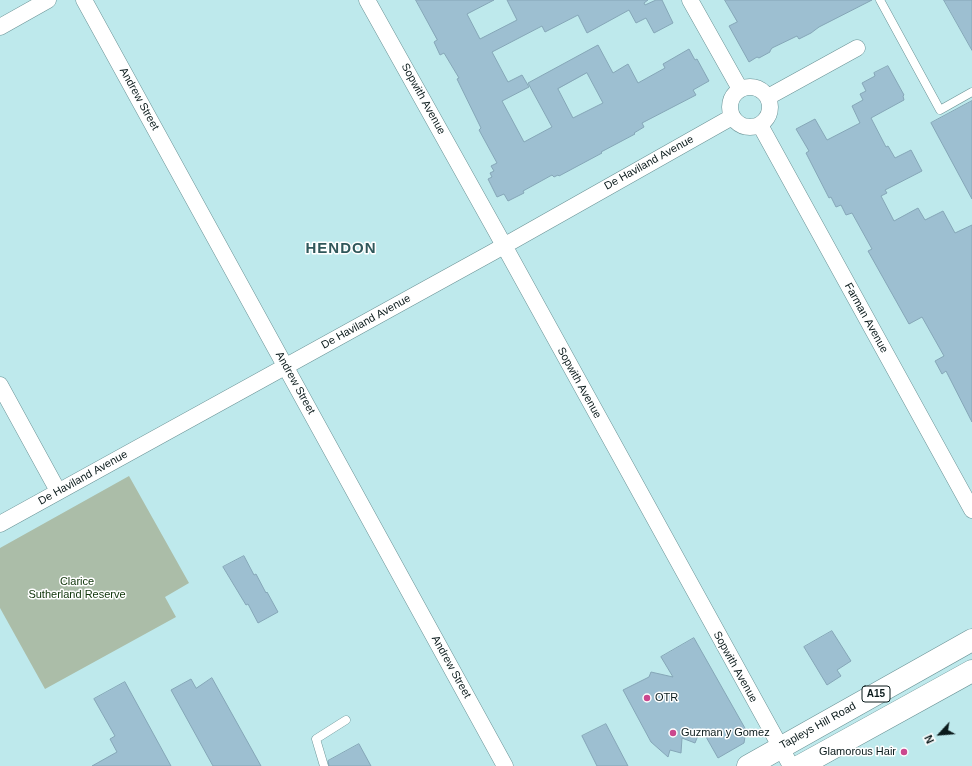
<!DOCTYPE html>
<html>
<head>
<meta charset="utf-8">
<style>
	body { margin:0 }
	#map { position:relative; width:972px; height:766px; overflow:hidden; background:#bee9ec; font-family:Helvetica,sans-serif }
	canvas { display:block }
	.north { position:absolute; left:920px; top:714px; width:40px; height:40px; -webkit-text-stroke:3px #fff; paint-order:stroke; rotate:244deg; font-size:11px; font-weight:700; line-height:16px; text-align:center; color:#0a1a1b }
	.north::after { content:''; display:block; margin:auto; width:14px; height:18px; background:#0a1a1b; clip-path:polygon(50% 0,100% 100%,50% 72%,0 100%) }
</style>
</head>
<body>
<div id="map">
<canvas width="972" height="766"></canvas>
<div class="north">N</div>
</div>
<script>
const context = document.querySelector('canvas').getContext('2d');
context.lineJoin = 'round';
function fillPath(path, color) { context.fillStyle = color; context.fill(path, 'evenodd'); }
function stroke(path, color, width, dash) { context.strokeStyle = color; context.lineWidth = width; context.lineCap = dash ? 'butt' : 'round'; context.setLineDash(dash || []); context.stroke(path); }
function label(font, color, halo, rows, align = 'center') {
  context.font = font + ' Helvetica,sans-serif'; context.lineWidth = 3; context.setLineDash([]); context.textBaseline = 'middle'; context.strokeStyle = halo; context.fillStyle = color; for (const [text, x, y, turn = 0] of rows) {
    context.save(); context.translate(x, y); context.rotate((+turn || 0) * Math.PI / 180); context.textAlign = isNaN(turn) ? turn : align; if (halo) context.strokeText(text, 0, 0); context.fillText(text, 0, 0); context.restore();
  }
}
const green = new Path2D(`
	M129 476 189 583 165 597 176 617 45 689 0 608V548Z`);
const building = new Path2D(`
	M416 0H494L467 14 480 39 517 20 507 0H648L644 3 645 5 656 0H662L673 23 654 33 646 18 636 23 629 10 587 33 578 15 545 32 542 26 492 52 508 82 522 75 529 87 502 101 524 142 552 127 528 83 598 45 613 73 628 64 638 83 665 68 663 64 689 49 695 60 697 59 709 81 693 90 696 95 642 123 644 127 634 133 635 134 601 152 602 153 559 176 558 175 554 177 552 175 523 191 524 193 508 201 504 194 497 197 488 179 492 177 490 173 494 171 491 166 497 163 479 130 481 128 457 79 459 78 444 53 440 55 434 42 437 40ZM587 73 603 103 573 118 558 89Z
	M725 0H872L819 27 811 33 799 39 797 36 772 48 770 51V52L759 58 757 57 749 62 729 26 737 22Z
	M944 0H972V50Z
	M888 66 904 95 903 96 904 100 871 118 886 147 888 146 895 158 911 150 922 171 885 190 887 193 881 196 894 221 918 208 925 220 943 211 955 233 972 225V422L946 371 942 374 935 361 944 356 922 317 909 324 868 251 872 249 852 213 846 215 841 205 836 207 831 197 829 198 806 153 809 151 796 129 815 119 827 140 860 123 852 106 863 100 860 94 866 91 862 83 875 76 874 73Z
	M972 101V199L931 123Z
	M244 556 254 575 256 574 266 593 267 592 278 612 258 623 248 604 246 605 223 567Z
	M832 631 851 661 837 670 841 676 827 685 804 647Z
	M694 638 746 730 744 743 718 758 701 728 695 743 682 738 681 753 670 750 668 757 651 742 623 690 649 677 651 672 673 677 661 657Z
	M212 678 261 766H213L171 690 191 679 196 688Z
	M125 682 171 766H92L117 752 110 739 115 736 94 699Z
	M606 724 628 766H597L582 736Z
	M359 744 371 766H329L328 761Z`);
const lane = new Path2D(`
	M880 0 940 110 972 92
	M324 766 316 739 346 720`);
const street = new Path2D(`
	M84 0 505 766
	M367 0 496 231 791 766
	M690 0 740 89
	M0 27 48 0
	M730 107a20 20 0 1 1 40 0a20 20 0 1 1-40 0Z
	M768 97 857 48
	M760 125 972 510
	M0 385 58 491
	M0 524 493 252 732 117`);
const primary = new Path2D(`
	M748 766 972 640
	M800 766 972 671`);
const markers = [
	[647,698,4,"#cb478e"],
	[673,733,4,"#cb478e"],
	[904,752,4,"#cb478e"]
];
const shields = [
	[876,694,28]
];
const shieldNames = [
	["A15",876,694]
];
const streetNames = [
	["Andrew Street",139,99,61],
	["Sopwith Avenue",423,99,61],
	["De Haviland Avenue",649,163,-29],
	["Farman Avenue",866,318,61],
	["De Haviland Avenue",366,322,-29],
	["Andrew Street",295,383,61],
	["Sopwith Avenue",579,383,61],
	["De Haviland Avenue",83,478,-29],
	["Andrew Street",451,667,61],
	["Sopwith Avenue",735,667,61],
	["Tapleys Hill Road",818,726,-29]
];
const parkNames = [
	["Clarice",77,582],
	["Sutherland Reserve",77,595]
];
const poiNames = [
	["OTR",655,698],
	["Guzman y Gomez",681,733],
	["Glamorous Hair",896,752,"right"]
];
const districtNames = [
	["HENDON",341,249]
];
fillPath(green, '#abbda8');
fillPath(building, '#9dbfd1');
stroke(building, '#85a6b7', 1);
stroke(lane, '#699295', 9);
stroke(street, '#699295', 17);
stroke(primary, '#699295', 23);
stroke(lane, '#fff', 8);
stroke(street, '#fff', 16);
stroke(primary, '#fff', 22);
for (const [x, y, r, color] of markers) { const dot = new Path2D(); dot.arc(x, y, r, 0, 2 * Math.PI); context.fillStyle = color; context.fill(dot); stroke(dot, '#fff', 1.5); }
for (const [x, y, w] of shields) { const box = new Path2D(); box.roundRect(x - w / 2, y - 8, w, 16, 3); context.fillStyle = '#fff'; context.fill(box); stroke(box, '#0a1a1b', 1); }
label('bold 10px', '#0a1a1b', null, shieldNames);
label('11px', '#0a1a1b', '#fff', streetNames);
label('11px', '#0d3308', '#fff', parkNames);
label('11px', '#0a1a1b', '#fff', poiNames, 'left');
context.letterSpacing = '1px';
label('bold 15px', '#30575a', '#fff', districtNames);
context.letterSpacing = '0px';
</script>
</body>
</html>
